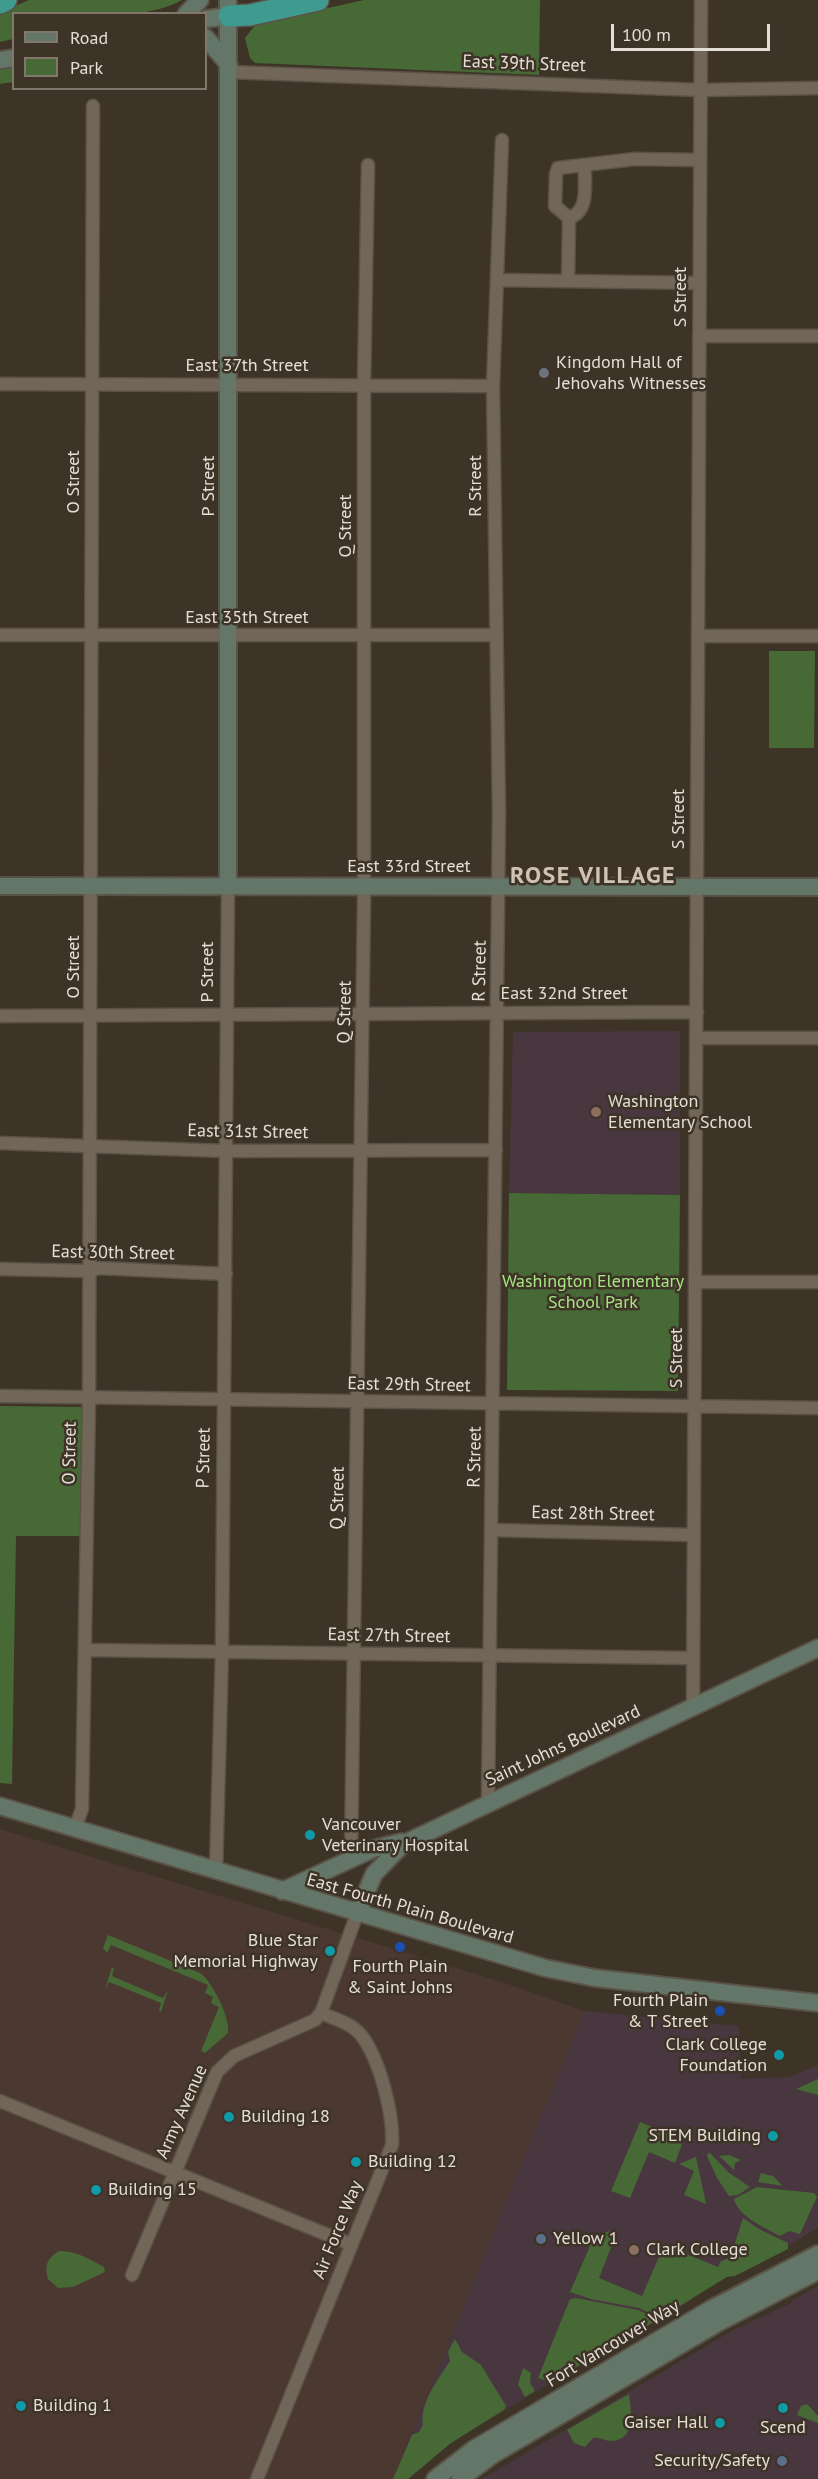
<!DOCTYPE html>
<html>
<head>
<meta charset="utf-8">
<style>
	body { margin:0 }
	#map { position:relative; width:818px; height:2479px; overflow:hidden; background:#3e3327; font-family:"PT Sans",sans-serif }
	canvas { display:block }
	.legend { position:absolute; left:12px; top:12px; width:195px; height:78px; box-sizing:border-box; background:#3e3327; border:2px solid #81776d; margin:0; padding:8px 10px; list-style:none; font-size:18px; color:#e5ded6 }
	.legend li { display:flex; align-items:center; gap:12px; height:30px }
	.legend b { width:30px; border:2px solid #81776d }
	.scale { position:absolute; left:611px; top:24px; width:159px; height:27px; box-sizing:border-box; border:3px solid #e5ded6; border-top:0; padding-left:8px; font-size:18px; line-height:21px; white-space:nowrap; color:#e5ded6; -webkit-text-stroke:4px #3e3327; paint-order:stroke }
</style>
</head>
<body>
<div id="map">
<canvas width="818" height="2479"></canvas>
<ul class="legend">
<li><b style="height:8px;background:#637668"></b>Road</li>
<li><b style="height:16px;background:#476935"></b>Park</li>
</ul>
<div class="scale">100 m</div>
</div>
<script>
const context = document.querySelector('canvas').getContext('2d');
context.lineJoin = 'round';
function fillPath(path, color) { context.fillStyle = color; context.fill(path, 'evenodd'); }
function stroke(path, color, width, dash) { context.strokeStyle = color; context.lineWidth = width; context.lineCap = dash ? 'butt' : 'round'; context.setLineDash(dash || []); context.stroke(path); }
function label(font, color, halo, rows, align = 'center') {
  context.font = font + ' "PT Sans",sans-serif'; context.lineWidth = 5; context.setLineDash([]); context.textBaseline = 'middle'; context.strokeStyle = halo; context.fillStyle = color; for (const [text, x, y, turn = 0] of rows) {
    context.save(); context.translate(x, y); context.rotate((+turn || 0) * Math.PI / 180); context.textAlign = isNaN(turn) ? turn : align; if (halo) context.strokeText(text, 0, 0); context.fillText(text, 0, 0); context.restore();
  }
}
const education = new Path2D(`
	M680 1031V1195L509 1193 513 1032Z
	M584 2011 739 2026 741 2079 789 2077 818 2065V2228L744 2272 727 2277 695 2295 690 2301 484 2422 451 2443 408 2479H393Z
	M818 2286V2479H482L730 2332 793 2302 792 2300Z`);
const medical = new Path2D(`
	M0 1829 502 1982 584 2011 393 2479H0Z`);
const green = new Path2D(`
	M29 0H182C143 23 60 13 14 14L13 39 0 42V13Z
	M364 0H540L539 75 255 63 250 58 245 38 256 24Z
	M13 64V82L0 84V66Z
	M769 651H815L814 748H769Z
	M509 1193 680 1195 678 1391 507 1390Z
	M0 1406 83 1407 82 1536H16L12 1784 0 1783Z
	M108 1935 200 1973C212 1981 231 2019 228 2033L205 2053 201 2051 219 2007 211 2003 213 1997 205 1993 208 1985 111 1945 107 1953 103 1948Z
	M112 1967 114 1969 112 1976 163 1998 168 1990 161 2012 159 2011 161 2003 109 1982 105 1989Z
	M818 2079V2095L796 2089Z
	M640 2122 681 2139 682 2144 675 2163 649 2152 630 2198 611 2191Z
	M709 2152 728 2172 750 2187 738 2195 729 2196 717 2178 707 2156Z
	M729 2155 741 2160 735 2163 734 2170 719 2156Z
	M696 2157 706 2204 684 2195 694 2171 679 2164Z
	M761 2173 773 2176 783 2186 758 2182Z
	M757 2187 814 2193 817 2197 800 2234 789 2231 780 2236C765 2228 738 2216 734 2199Z
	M743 2218 759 2229 788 2243V2249L735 2276 727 2277 660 2318 639 2308 591 2299 570 2292 594 2237 609 2231 615 2237 599 2278 642 2296 662 2250 669 2247 718 2267 721 2261 730 2258Z
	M59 2251C75 2250 91 2260 104 2267L105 2272 73 2287 58 2288 48 2279C44 2266 47 2258 59 2251Z
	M576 2298 638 2310 647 2314 654 2322 550 2382 538 2378 570 2299Z
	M455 2339 462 2352 481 2365 506 2406 504 2410 451 2443 408 2479H393L412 2435 419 2432 423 2425C419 2404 439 2378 450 2361L448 2352Z
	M523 2368 531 2373 530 2383 535 2391 525 2397 518 2384Z
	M629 2394C631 2410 637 2440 611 2441 605 2441 600 2437 593 2438L585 2447 574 2443 567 2430Z
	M807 2404 818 2416V2423L797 2415 801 2406Z`);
const street = new Path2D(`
	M229 72 700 90 818 88
	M569 218 555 206 556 174 558 168 635 159 700 160
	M569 218C590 211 584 185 585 166
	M497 280 700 283
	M568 281 569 218
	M699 336H818
	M0 384 493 386
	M0 635H495
	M698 636H818
	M0 1016 697 1012
	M696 1038H818
	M0 1143 227 1151 496 1150
	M0 1269 90 1271 99 1268 226 1274
	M695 1282H818
	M0 1396 818 1408
	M492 1530 694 1535
	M85 1650 692 1658
	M693 1707 701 2
	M488 1803 499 813 493 386 502 140
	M75 1828 82 1809 89 1398 93 106
	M351 1859 364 900V385L368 165
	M216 1871 222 1651 228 886
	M0 2101 350 2244
	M132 2275 217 2072 234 2056 315 2020 321 2013 357 1914
	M257 2479 392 2145C394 2116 380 2059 361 2035 351 2023 335 2019 321 2013`);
const secondary = new Path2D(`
	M228 0V886
	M186 14 200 0
	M206 19 229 16
	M206 38 229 65
	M0 60 14 58
	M0 886 818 887
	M0 1806 545 1968 595 1978 818 2003
	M282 1891 373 1849 401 1842
	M357 1914 374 1874 403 1844 818 1648
	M435 2479 474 2449 711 2309 818 2254
	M460 2479 494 2454 716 2324 818 2271`);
const highway = new Path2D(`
	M0 3 6 0
	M229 16 250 15 318 0`);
const markers = [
	[544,373,6,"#6b7280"],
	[596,1112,6,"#8d6e63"],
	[310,1835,6,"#0f9aa8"],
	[400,1947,6,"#1a4fb4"],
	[330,1951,6,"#0f9aa8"],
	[720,2011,6,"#1a4fb4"],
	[779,2055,6,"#0f9aa8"],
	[229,2117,6,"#0f9aa8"],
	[773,2136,6,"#0f9aa8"],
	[356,2162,6,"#0f9aa8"],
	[96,2190,6,"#0f9aa8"],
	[541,2239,6,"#5c6f8a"],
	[634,2250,6,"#8d6e63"],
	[21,2406,6,"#0f9aa8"],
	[783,2408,6,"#0f9aa8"],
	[720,2423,6,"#0f9aa8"],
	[782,2461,6,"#5c6f8a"]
];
const streetNames = [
	["East 39th Street",524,64,2],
	["S Street",681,297,-90],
	["East 37th Street",247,366],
	["O Street",74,482,-90],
	["P Street",209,486,-90],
	["R Street",476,486,-90],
	["Q Street",346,526,-90],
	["East 35th Street",247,618],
	["S Street",679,819,-90],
	["East 33rd Street",409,867],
	["O Street",74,967,-90],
	["R Street",480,971,-89],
	["P Street",208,972,-90],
	["East 32nd Street",564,994],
	["Q Street",345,1012,-89],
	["East 31st Street",248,1132,1],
	["East 30th Street",113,1253,1],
	["S Street",677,1358,-90],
	["East 29th Street",409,1385,1],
	["O Street",70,1453,-89],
	["R Street",475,1457,-89],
	["P Street",204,1458,-89],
	["Q Street",338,1498,-89],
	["East 28th Street",593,1514,1],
	["East 27th Street",389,1636,1],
	["Saint Johns Boulevard",563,1746,-25],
	["East Fourth Plain Boulevard",410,1909,16],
	["Army Avenue",182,2112,-66],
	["Air Force Way",338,2230,-68],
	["Fort Vancouver Way",613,2344,-31]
];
const poiNames = [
	["Kingdom Hall of",556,363],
	["Jehovahs Witnesses",556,384],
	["Washington",608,1102],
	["Elementary School",608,1123],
	["Vancouver",322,1825],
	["Veterinary Hospital",322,1846],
	["Blue Star",318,1941,"right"],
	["Memorial Highway",318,1962,"right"],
	["Fourth Plain",400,1967,"center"],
	["& Saint Johns",400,1988,"center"],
	["Fourth Plain",708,2001,"right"],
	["& T Street",708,2022,"right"],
	["Clark College",767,2045,"right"],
	["Foundation",767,2066,"right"],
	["Building 18",241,2117],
	["STEM Building",761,2136,"right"],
	["Building 12",368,2162],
	["Building 15",108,2190],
	["Yellow 1",553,2239],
	["Clark College",646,2250],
	["Building 1",33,2406],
	["Gaiser Hall",708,2423,"right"],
	["Scend",783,2428,"center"],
	["Security/Safety",770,2461,"right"]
];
const parkNames = [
	["Washington Elementary",593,1282],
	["School Park",593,1303]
];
const districtNames = [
	["ROSE VILLAGE",593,876]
];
fillPath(education, '#493740');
fillPath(medical, '#4b3831');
fillPath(green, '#476935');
stroke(street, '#5a5247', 15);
stroke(secondary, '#5a5247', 20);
stroke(highway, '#5a5247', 24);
stroke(street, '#726658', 12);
stroke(secondary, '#637668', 16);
stroke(highway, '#3f9b8f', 21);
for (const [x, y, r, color] of markers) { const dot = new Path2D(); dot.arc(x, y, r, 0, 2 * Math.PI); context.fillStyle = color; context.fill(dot); stroke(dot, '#3e3327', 2); }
label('18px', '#e5ded6', '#3e3327', streetNames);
label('18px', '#e5ded6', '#3e3327', poiNames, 'left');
label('18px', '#a5e682', '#3e3327', parkNames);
context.letterSpacing = '1.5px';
label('bold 24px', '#d0c3b4', '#3e3327', districtNames);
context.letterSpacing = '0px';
</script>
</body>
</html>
